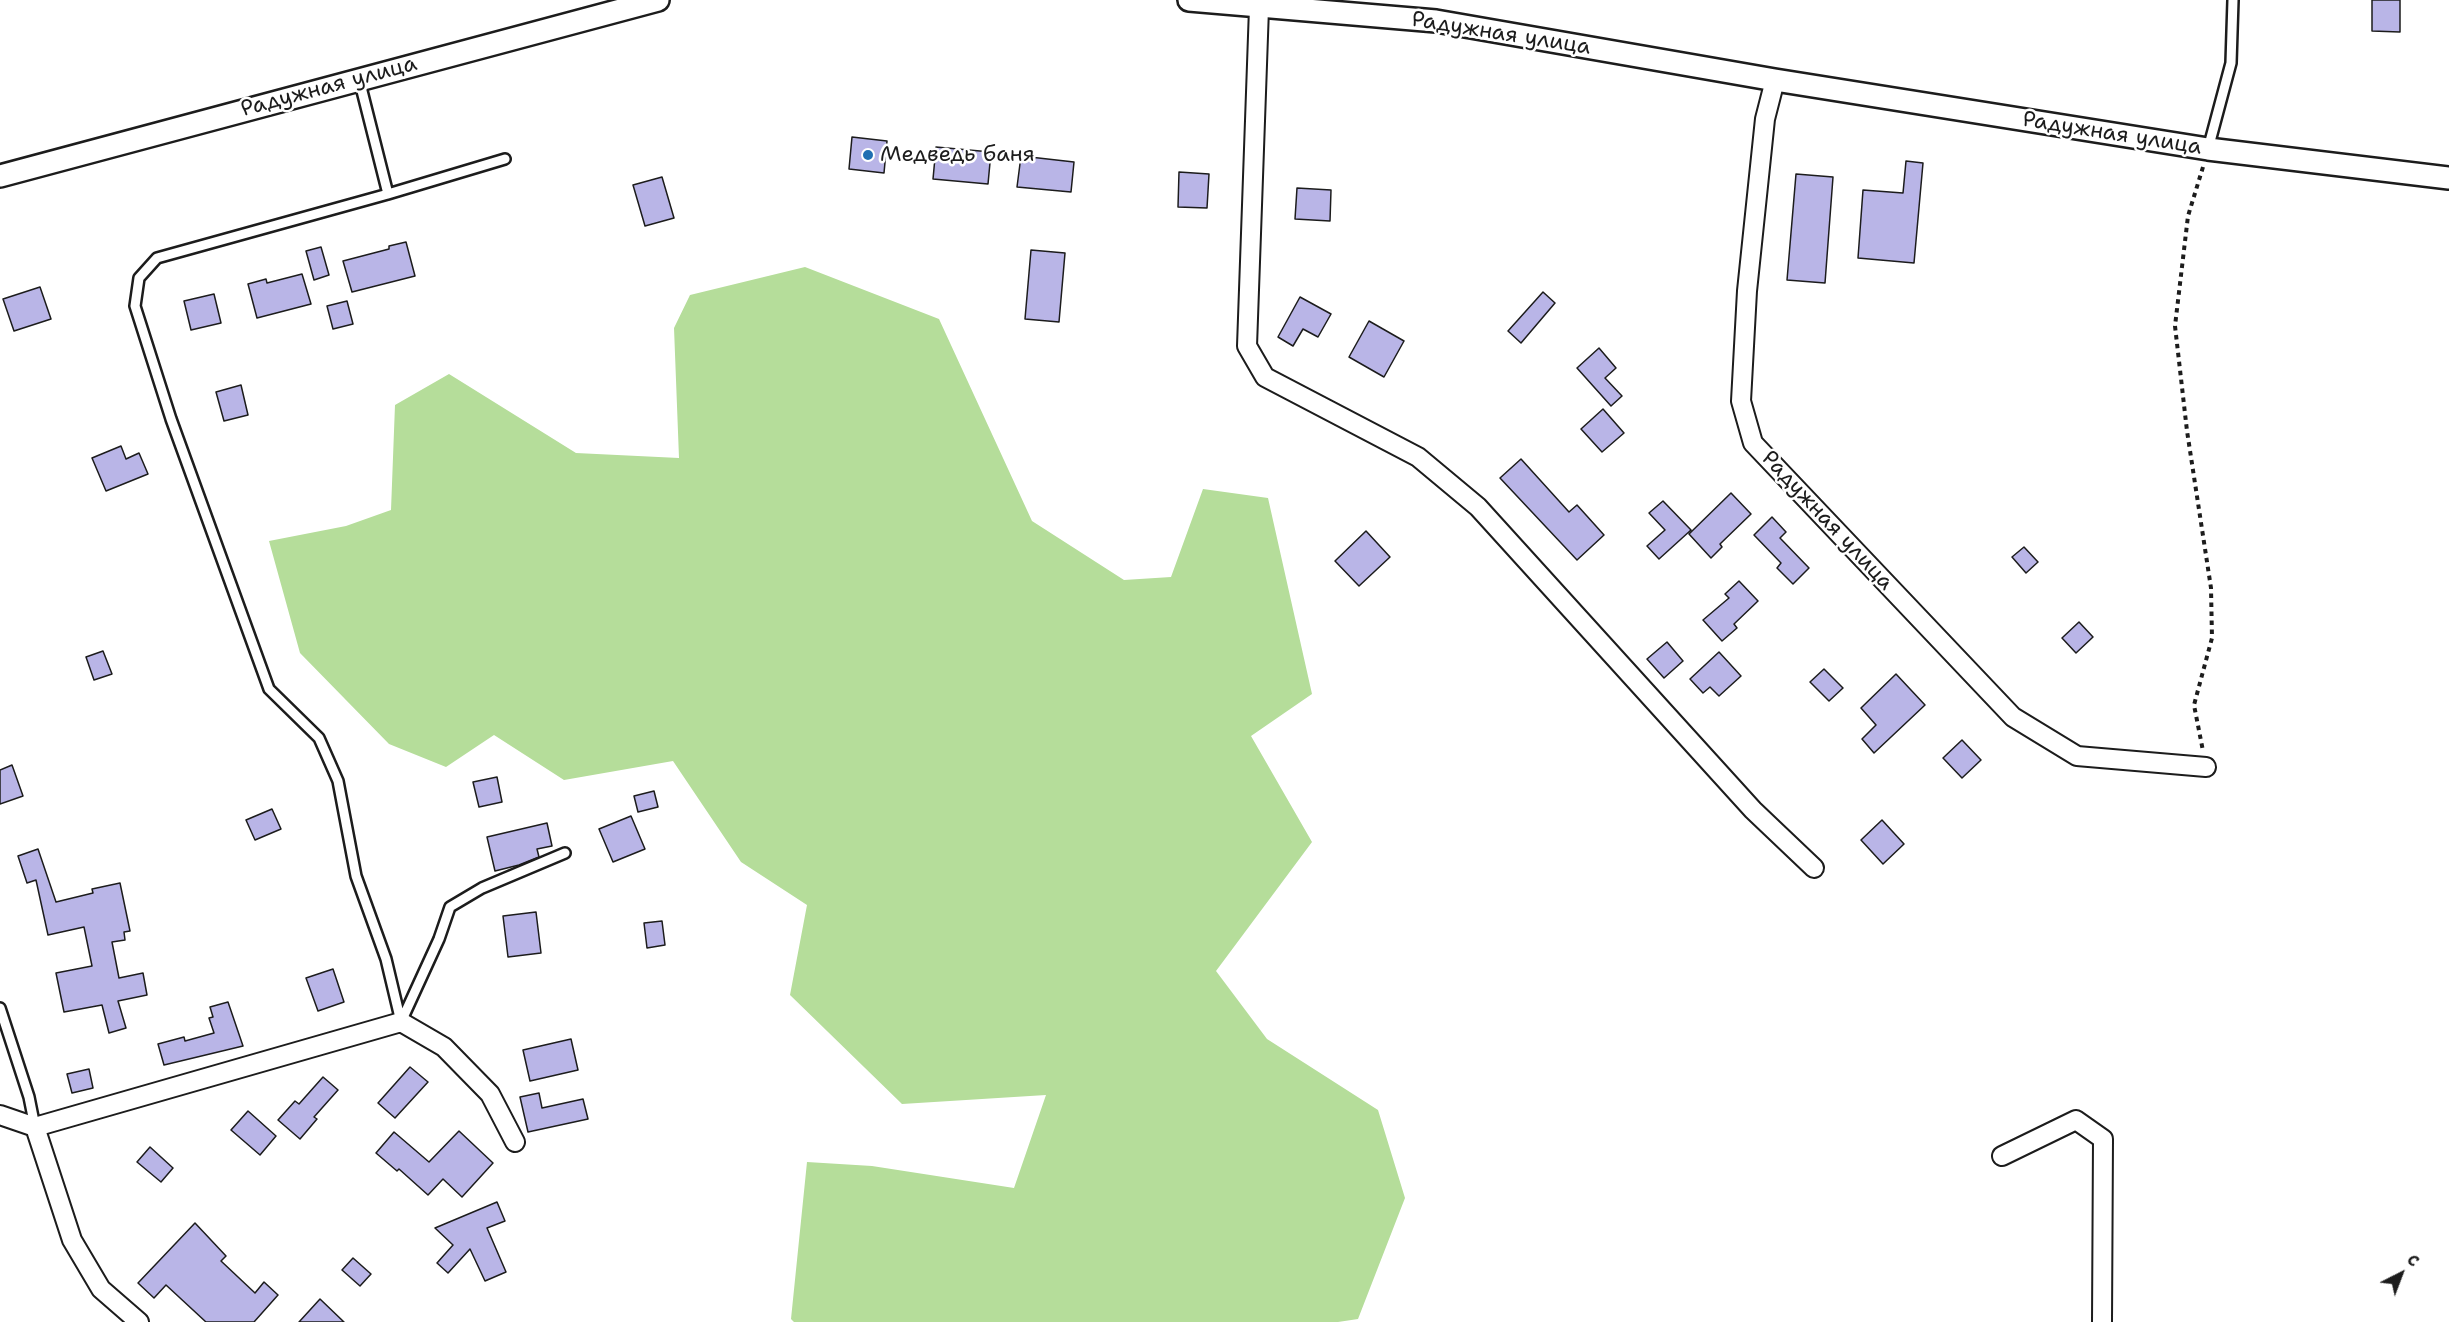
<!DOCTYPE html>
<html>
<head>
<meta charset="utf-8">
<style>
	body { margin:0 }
	#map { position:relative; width:2449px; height:1322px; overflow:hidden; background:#fff; font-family:"Shantell Sans",sans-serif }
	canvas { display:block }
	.north { position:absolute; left:2371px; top:1244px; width:60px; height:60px; -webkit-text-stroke:4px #fff; paint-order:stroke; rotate:42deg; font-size:16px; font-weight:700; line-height:24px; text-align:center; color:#1c1c1c }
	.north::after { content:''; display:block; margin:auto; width:21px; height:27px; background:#1c1c1c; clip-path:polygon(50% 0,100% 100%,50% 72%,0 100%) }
</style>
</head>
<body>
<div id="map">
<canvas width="2449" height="1322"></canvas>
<div class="north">С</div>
</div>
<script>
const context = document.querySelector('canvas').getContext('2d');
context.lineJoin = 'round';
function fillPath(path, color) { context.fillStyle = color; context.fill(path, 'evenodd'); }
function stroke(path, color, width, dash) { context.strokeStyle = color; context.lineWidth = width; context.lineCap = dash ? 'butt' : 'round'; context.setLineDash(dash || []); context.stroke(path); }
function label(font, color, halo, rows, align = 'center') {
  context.font = font + ' "Shantell Sans",sans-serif'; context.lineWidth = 5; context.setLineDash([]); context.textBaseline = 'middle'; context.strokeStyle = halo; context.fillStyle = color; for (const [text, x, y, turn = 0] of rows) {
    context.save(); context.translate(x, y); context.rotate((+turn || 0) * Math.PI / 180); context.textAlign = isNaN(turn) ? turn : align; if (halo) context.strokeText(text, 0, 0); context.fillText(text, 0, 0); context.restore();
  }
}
const green = new Path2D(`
	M805 267 939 319 1032 521 1124 580 1171 577 1203 489 1268 498 1312 694 1251 736 1312 842 1216 971 1267 1039 1378 1110 1405 1198 1358 1319 1338 1322H794L791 1319 807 1162 872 1166 1014 1188 1046 1095 902 1104 790 995 807 905 741 862 673 761 564 780 494 735 446 767 389 744 300 653 269 541 346 526 391 510 395 405 449 374 576 453 679 458 674 328 690 295Z`);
const building = new Path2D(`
	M2372 0H2400V32L2372 31Z
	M852 137 887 141 884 173 849 169Z
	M936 147 991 152 988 184 933 179Z
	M1021 156 1074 162 1071 192 1017 187Z
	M1906 161 1923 163 1914 263 1858 258 1863 190 1903 193Z
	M1179 172 1209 174 1207 208 1178 207Z
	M1796 174 1833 177 1825 283 1787 280Z
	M662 177 674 218 645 226 633 185Z
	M1297 188 1331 190 1330 221 1295 219Z
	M406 242 415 276 352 292 343 261 389 249V246Z
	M321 247 329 275 314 280 306 251Z
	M1031 250 1065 253 1059 322 1025 319Z
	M302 274 311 304 257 318 248 284 266 279 267 283Z
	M40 287 51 319 14 331 3 299Z
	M1543 292 1555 303 1521 343 1508 331Z
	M214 294 221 323 191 330 184 301Z
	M1300 297 1331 314 1318 337 1303 329 1293 346 1278 337Z
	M347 301 353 324 333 329 327 306Z
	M1369 321 1404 341 1384 377 1349 357Z
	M1599 348 1616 368 1605 378 1622 396 1611 406 1577 368Z
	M241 385 248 415 224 421 216 392Z
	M1603 409 1624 433 1602 452 1581 429Z
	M121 446 126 459 139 453 148 474 106 491 92 458Z
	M1521 459 1569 512 1577 505 1604 535 1577 560 1500 478Z
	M1731 493 1751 514 1720 544 1722 547 1711 558 1689 534Z
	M1663 501 1691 530 1659 559 1647 546 1665 530 1649 513Z
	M1772 517 1786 532 1780 538 1809 568 1793 584 1777 568 1781 563 1754 535Z
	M1366 531 1390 557 1359 586 1335 561Z
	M2024 547 2038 562 2026 573 2012 557Z
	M1739 581 1758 601 1734 624 1737 628 1722 641 1703 620 1729 598 1725 594Z
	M2079 622 2093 637 2076 653 2062 638Z
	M1667 642 1683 661 1664 678 1647 659Z
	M103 651 112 674 94 680 86 657Z
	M1719 652 1741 676 1719 696 1710 687 1703 693 1690 679Z
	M1824 669 1843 688 1829 701 1810 682Z
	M1896 674 1925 705 1874 753 1862 739 1876 725 1861 708Z
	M1962 740 1981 760 1962 778 1943 758Z
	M12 765 23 796 0 804V770Z
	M497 777 502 802 479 807 473 782Z
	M654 791 658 807 638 812 634 796Z
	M272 809 281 829 255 840 246 820Z
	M631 816 645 849 613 862 599 829Z
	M1882 820 1904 844 1883 864 1861 840Z
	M547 823 552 846 537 849 539 857 519 865 495 871 487 837Z
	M38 849 56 902 93 893 92 889 120 883 130 931 124 932 125 940 112 942 119 978 143 973 147 995 118 1001 126 1028 109 1033 102 1005 64 1012 56 973 92 966 84 927 48 935 36 880 27 883 18 856Z
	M536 912 541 953 508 957 503 916Z
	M662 921 665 945 647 948 644 923Z
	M333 969 344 1002 318 1011 306 978Z
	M228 1002 243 1046 164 1065 158 1044 184 1037 185 1041 214 1033 209 1018 213 1017 210 1007Z
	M571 1039 578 1070 530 1081 523 1050Z
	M410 1067 428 1082 395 1118 378 1103Z
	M89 1069 93 1088 72 1093 67 1074Z
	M323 1077 338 1090 314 1117 317 1119 300 1139 278 1120 295 1101 299 1104Z
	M539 1093 542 1108 583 1099 588 1119 528 1132 520 1097Z
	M248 1111 276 1136 260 1155 231 1130Z
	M459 1131 493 1163 462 1197 443 1179 428 1195 399 1169 397 1171 376 1153 394 1132 429 1162Z
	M150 1147 173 1168 161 1182 137 1162Z
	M497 1202 505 1221 487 1228 506 1272 485 1281 470 1249 448 1273 437 1263 453 1245 435 1228Z
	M195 1223 226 1256 221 1261 255 1293 264 1282 278 1295 254 1322H206L166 1285 154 1298 138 1283Z
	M353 1258 371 1274 360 1286 342 1270Z
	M320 1299 344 1322H299Z`);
const path = new Path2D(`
	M2203 167 2188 216 2175 326 2187 431 2211 588 2212 638 2194 705 2203 751`);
const service = new Path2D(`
	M359 79 388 194 157 258 139 278 135 306 171 419 269 689 319 738 338 781 356 876 386 959 401 1022
	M2208 149 2231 63 2233 0
	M388 194 505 159
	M0 1008 29 1097 35 1127
	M401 1022 439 939 450 907 482 888 565 853`);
const minor = new Path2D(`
	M1259 8 1247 346 1265 377 1418 457 1478 507 1753 810 1814 868
	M1775 80 1765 119 1747 291 1741 401 1753 443 2013 717 2077 756 2206 767
	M0 1115 35 1127 72 1240 101 1289 139 1322
	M35 1127 401 1022 444 1047 490 1094 515 1142
	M2002 1156 2076 1120 2103 1139 2102 1322`);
const tertiary = new Path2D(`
	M1189 0 1436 21 1775 80 2208 149 2449 178
	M0 176 658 0`);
const markers = [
	[868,155,6,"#1f6fb2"]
];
const streetNames = [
	["Радужная улица",1501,34,9],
	["Радужная улица",329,87,-15],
	["Радужная улица",2112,134,9],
	["Радужная улица",1827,521,47]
];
const poiNames = [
	["Медведь баня",880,155]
];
fillPath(green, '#b5dd9a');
fillPath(building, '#b9b5e7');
stroke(building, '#1c1c1c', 1.5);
stroke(service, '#1c1c1c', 14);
stroke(minor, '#1c1c1c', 22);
stroke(tertiary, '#1c1c1c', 26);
stroke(path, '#1c1c1c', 4, [4.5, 4.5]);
stroke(service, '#fff', 9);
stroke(minor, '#fff', 18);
stroke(tertiary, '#fff', 21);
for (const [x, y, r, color] of markers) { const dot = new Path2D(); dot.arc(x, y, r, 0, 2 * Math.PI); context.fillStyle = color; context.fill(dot); stroke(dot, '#fff', 2); }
label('22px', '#1c1c1c', '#fff', streetNames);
label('22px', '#1c1c1c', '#fff', poiNames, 'left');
</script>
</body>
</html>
